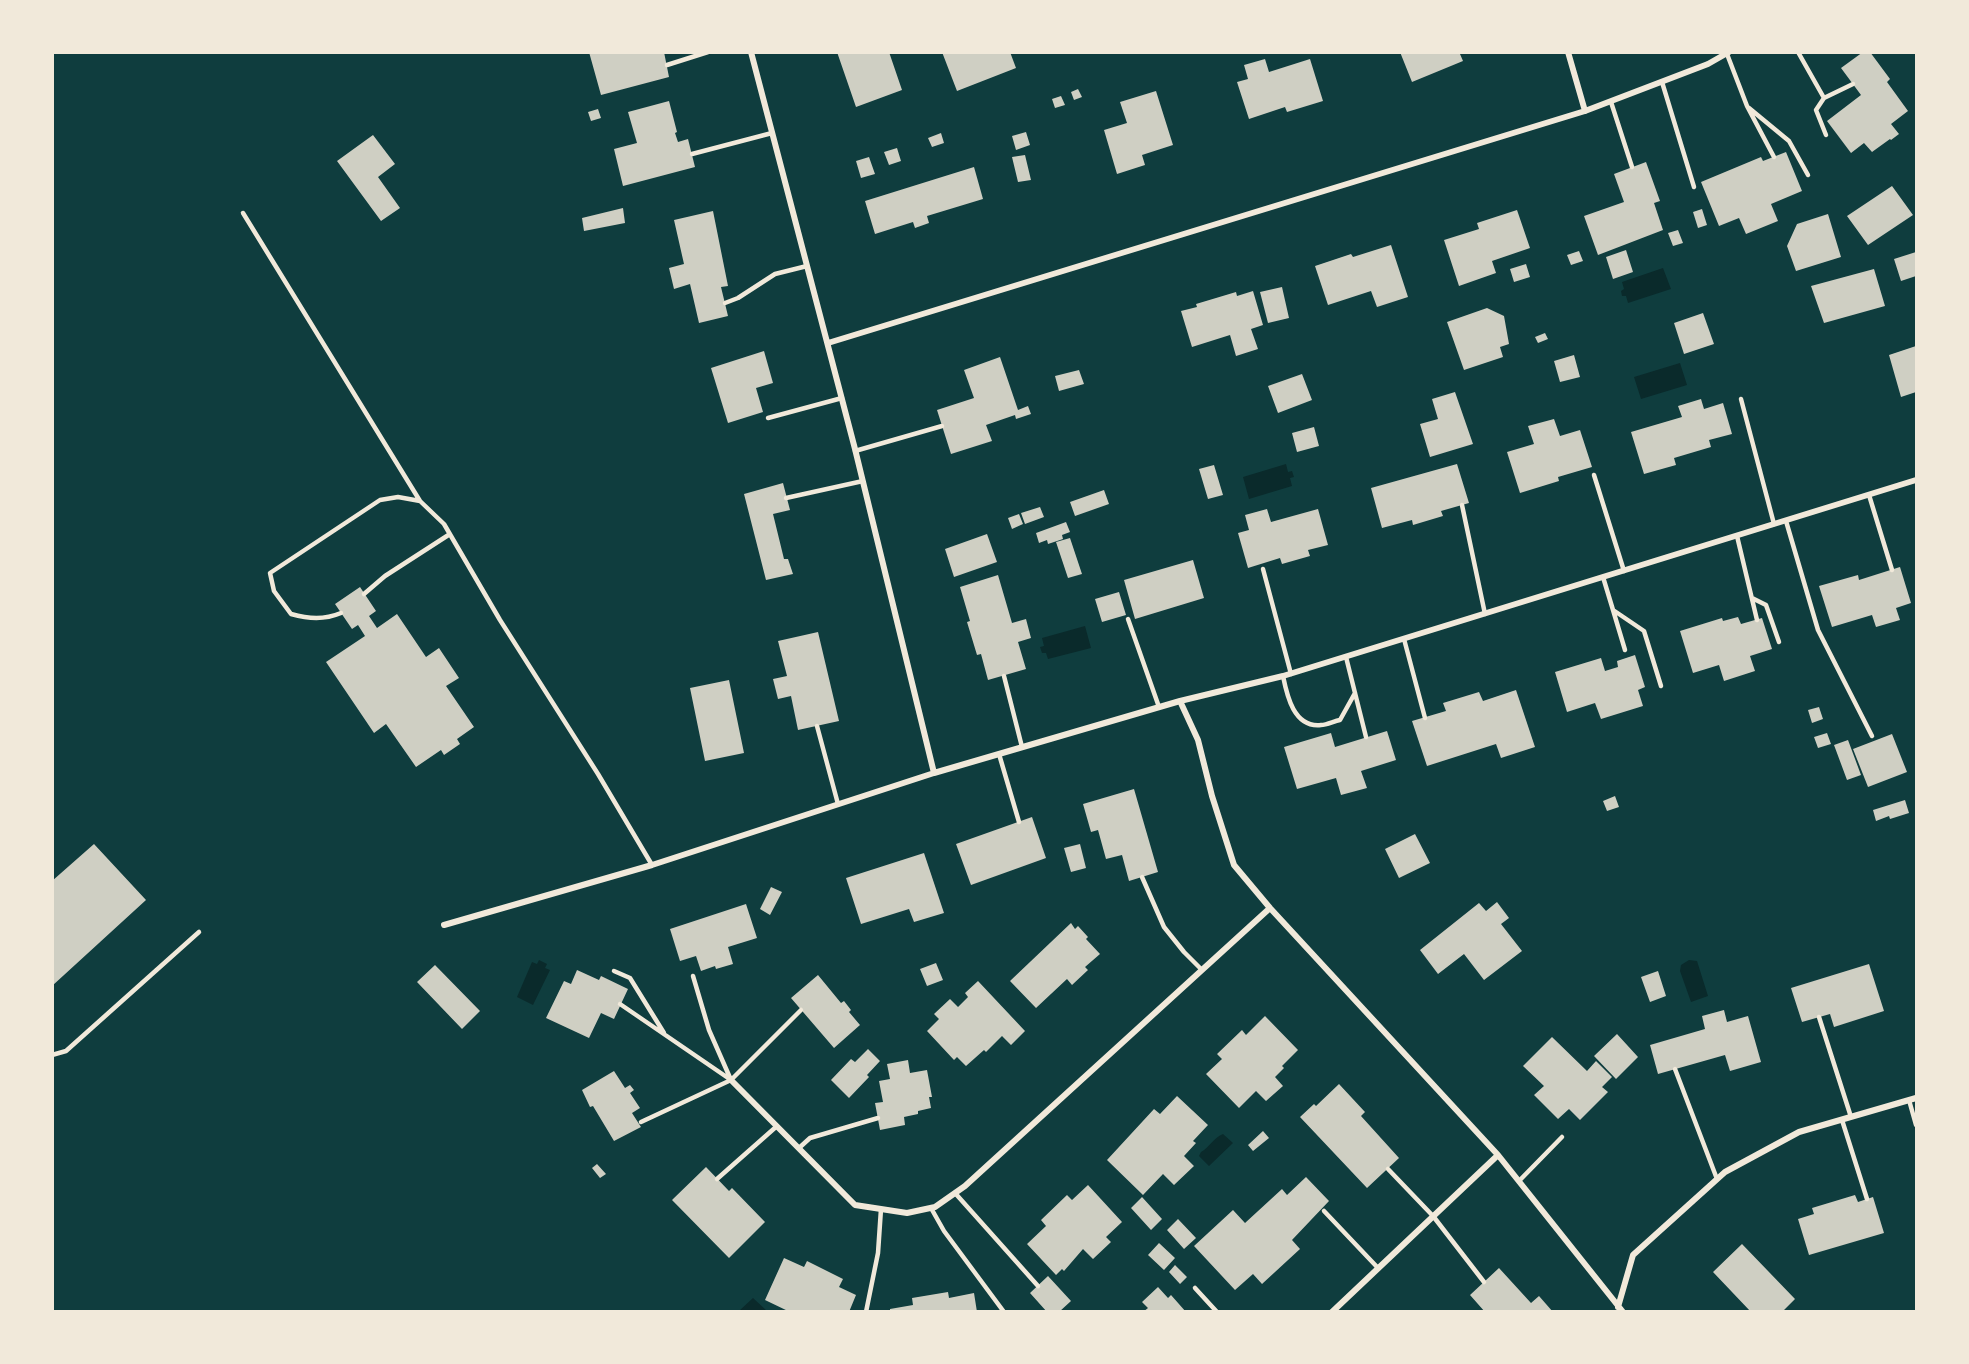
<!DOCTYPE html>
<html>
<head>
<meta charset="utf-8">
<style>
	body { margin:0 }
	#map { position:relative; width:1969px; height:1364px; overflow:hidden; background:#0f3d3e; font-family:"Times New Roman",serif }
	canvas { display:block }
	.frame { position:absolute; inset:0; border:54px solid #f1e9da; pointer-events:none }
</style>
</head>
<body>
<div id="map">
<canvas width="1969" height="1364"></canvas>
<div class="frame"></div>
</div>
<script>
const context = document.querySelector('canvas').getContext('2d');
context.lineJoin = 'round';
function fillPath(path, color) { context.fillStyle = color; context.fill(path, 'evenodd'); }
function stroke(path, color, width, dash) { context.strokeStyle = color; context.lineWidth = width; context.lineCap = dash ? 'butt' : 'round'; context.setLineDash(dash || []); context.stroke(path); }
const water = new Path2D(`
	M1663 268 1671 289 1628 303 1626 296H1622L1621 291 1624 289 1622 282Z
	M1680 363 1687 385 1641 399 1634 377Z
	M1286 464 1288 472 1292 471 1294 477 1290 478 1292 486 1249 499 1243 477Z
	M1085 626 1091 648 1048 659 1046 653H1042L1040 647 1044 646 1042 638Z
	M539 960 547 964 545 968 550 970 533 1005 517 997 532 962 537 964Z
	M1689 960 1697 961 1708 996 1691 1002 1680 971 1681 965Z
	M1223 1134 1233 1143 1209 1166 1199 1156 1201 1152C1209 1148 1213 1138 1223 1134Z
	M753 1298 767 1311H739Z`);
const building = new Path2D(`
	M589 52H664L669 77 601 95Z
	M837 52H889L902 90 856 107Z
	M942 52H1010L1016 68 957 91Z
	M1400 52H1464V53L1460 54 1463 61 1412 82Z
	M1863 52H1870L1890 79 1887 82 1908 111 1891 124 1899 134 1891 140 1890 139 1872 152 1864 143 1851 153 1827 121 1861 95 1841 68Z
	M1265 59 1269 72 1310 59 1323 101 1287 112 1285 107 1249 119 1237 82 1248 79 1244 65Z
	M1078 89 1082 97 1074 100 1071 92Z
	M1156 91 1173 145 1142 155 1145 165 1117 174 1104 130 1127 123 1120 102Z
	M1061 96 1065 105 1055 108 1052 99Z
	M669 101 677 132 675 133 678 142 688 139 695 167 623 186 614 149 637 143 628 112Z
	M598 109 601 118 591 121 588 112Z
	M1026 132 1030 145 1016 150 1012 136Z
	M941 133 944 143 932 147 928 138Z
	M373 135 395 164 378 177 400 208 381 221 337 161Z
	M897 148 901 161 889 165 884 152Z
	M1786 152 1802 191 1771 204 1778 221 1746 234 1739 218 1719 226 1701 182 1761 157 1763 161Z
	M1025 155 1031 180 1018 182 1012 157Z
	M869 157 875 174 861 178 856 161Z
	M1646 162 1660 201 1654 203 1663 230 1598 255 1584 216 1624 202 1614 174Z
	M974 167 983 199 927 216 929 223 915 228 913 222 875 234 865 201Z
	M1892 186 1913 215 1868 245 1847 216Z
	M623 208 625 223 584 231 582 218Z
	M1702 209 1707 225 1698 228 1693 212Z
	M1517 210 1530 248 1492 261 1496 273 1459 286 1444 240 1479 229 1477 223Z
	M713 211 728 286 721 287 728 316 699 323 690 284 674 289 669 268 684 264 674 220Z
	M1828 214 1841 257 1796 271 1787 246 1797 224Z
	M1678 230 1683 243 1673 246 1668 233Z
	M1391 245 1408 297 1377 307 1371 291 1328 305 1315 266 1351 254 1353 257Z
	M1626 250 1633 272 1613 279 1606 257Z
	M1579 251 1583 261 1571 265 1567 255Z
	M1916 252V276L1901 281 1894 259Z
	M1526 264 1530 277 1514 282 1510 269Z
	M1874 269 1885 306 1824 323 1811 286Z
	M1282 287 1289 318 1268 323 1260 292Z
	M1253 291 1263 325 1251 329 1258 349 1236 356 1230 335 1192 347 1181 311 1197 307 1196 304 1236 292 1237 296Z
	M1487 308 1504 316 1509 344 1500 347 1503 357 1464 370 1447 322Z
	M1703 313 1714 344 1684 354 1674 323Z
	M1545 333 1548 339 1538 343 1535 337Z
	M1916 346V392L1901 397 1889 355Z
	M764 351 773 383 756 388 763 412 728 423 711 368Z
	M1574 355 1580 377 1560 382 1554 361Z
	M1000 357 1018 410 1028 406 1031 414 1016 419 1015 415 986 425 992 441 951 454 937 410 974 398 964 370Z
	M1079 370 1084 384 1059 391 1055 376Z
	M1302 374 1312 400 1278 413 1268 386Z
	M1455 392 1473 444 1430 457 1420 424 1438 419 1432 399Z
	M1701 399 1704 409 1723 403 1732 434 1709 440 1711 447 1674 458 1676 465 1644 474 1631 432 1682 417 1678 406Z
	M1554 419 1560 436 1580 430 1592 467 1558 477 1559 481 1520 493 1507 452 1534 444 1528 426Z
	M1314 427 1319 446 1297 452 1292 433Z
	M1457 464 1469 503 1441 511 1443 516 1413 525 1412 520 1382 528 1371 488Z
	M1214 465 1223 495 1208 499 1199 469Z
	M783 483 790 510 773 514 784 559H788L793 574 766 580 744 494Z
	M1104 490 1109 504 1075 516 1070 502Z
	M1040 507 1044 517 1025 524 1021 513Z
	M1267 509 1271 522 1318 509 1328 545 1308 550 1310 556 1282 564 1280 558 1248 568 1238 533 1249 530 1245 515Z
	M1019 514 1023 524 1012 529 1008 518Z
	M1066 522 1070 532 1062 535 1063 539 1048 544 1047 540 1039 543 1036 533Z
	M987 534 997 562 954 577 945 549Z
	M1070 538 1082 574 1068 578 1056 542Z
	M1193 560 1204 598 1135 619 1124 580Z
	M1900 567 1911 603 1896 608 1900 620 1876 627 1872 615 1832 627 1819 586 1858 575 1859 580Z
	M998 575 1012 623 1026 619 1031 638 1018 642 1026 669 988 680 981 654 977 655 967 622 970 621 960 587Z
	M360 587 376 611 369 616 377 628 397 614 426 657 439 648 459 678 446 686 474 727 457 739 460 744 444 755 441 750 416 767 386 724 374 733 326 662 365 636 358 625 352 629 335 604Z
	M1119 592 1126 615 1102 622 1095 599Z
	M1738 617 1741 624 1762 618 1772 649 1750 656 1755 671 1724 681 1719 665 1693 673 1680 631 1722 618 1723 621Z
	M818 632 839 721 798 730 791 696 778 699 773 679 787 676 778 641Z
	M1635 655 1645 687 1638 690 1643 706 1601 719 1595 703 1567 712 1555 672 1601 658 1605 671 1618 667 1617 661Z
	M729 680 744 753 705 761 690 688Z
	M1516 690 1535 747 1501 758 1496 744 1427 766 1412 721 1446 711 1443 703 1479 692 1483 701Z
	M1819 707 1823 719 1812 723 1808 710Z
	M1387 731 1396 760 1361 771 1367 788 1341 795 1336 778 1297 789 1284 747 1331 733 1335 747Z
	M1827 733 1831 744 1818 748 1814 737Z
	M1892 734 1907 772 1868 787 1853 749Z
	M1848 740 1861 775 1847 780 1834 745Z
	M1134 789 1158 872 1129 881 1122 855 1106 859 1098 830 1091 832 1083 804Z
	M1615 796 1619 807 1607 811 1603 801Z
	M1905 800 1909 813 1890 819 1889 816 1876 821 1873 810Z
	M1032 817 1046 858 971 885 956 844Z
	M1415 834 1430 863 1399 878 1385 849Z
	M94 844 146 900 52 986V881Z
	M1080 844 1086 868 1071 872 1064 848Z
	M924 853 944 913 914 922 909 909 861 924 846 878Z
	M771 887 782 892 770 915 760 909Z
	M1497 902 1509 918 1501 924 1522 951 1484 980 1464 954 1438 974 1420 950 1479 903 1486 911Z
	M746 904 757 938 728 947 733 964 716 969 715 966 701 971 696 956 680 961 670 929Z
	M1071 923 1075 929 1078 926 1088 937 1086 939 1100 954 1085 967 1088 970 1072 985 1067 979 1036 1008 1010 981Z
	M936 963 943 980 927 986 920 969Z
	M1869 964 1884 1011 1834 1027 1830 1014 1802 1022 1791 988Z
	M435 965 480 1011 462 1029 417 982Z
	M577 970 599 980 601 976 628 989 614 1019 601 1013 589 1038 546 1018 564 981 571 984Z
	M1658 971 1666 996 1650 1002 1641 977Z
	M818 975 841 1003 844 1001 851 1010 849 1012 860 1025 834 1048 791 998Z
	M978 981 1025 1031 1011 1045 1002 1036 986 1052 984 1050 966 1066 957 1057 954 1060 927 1031 939 1019 934 1014 950 999 958 1007 968 997 965 993Z
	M1724 1010 1727 1022 1748 1016 1761 1062 1730 1071 1725 1055 1658 1074 1650 1045 1705 1029 1702 1016Z
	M1265 1016 1298 1050 1282 1066 1284 1068 1275 1077 1283 1086 1266 1101 1256 1091 1239 1108 1206 1074 1222 1059 1217 1054 1242 1030 1246 1035Z
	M1617 1034 1638 1057 1616 1079 1594 1056Z
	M1552 1037 1587 1071 1596 1061 1612 1077 1602 1087 1608 1092 1580 1120 1569 1109 1558 1119 1534 1095 1544 1086 1523 1066Z
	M868 1049 880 1061 867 1075 869 1077 849 1098 831 1080 851 1059 855 1062Z
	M908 1060 910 1073 927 1070 932 1097H929L931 1108 918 1111V1114L904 1117 905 1125 880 1130 875 1103 883 1102 879 1081 890 1079 887 1064Z
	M614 1071 625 1088 630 1085 634 1090 630 1093 640 1108 632 1113 641 1127 614 1141 593 1106 590 1107 582 1090Z
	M1339 1084 1365 1112 1361 1116 1399 1158 1367 1188 1300 1117 1314 1104 1316 1106Z
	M1177 1096 1208 1125 1193 1141 1196 1143 1184 1156 1194 1166 1174 1185 1163 1174 1143 1195 1107 1160 1154 1109 1160 1114Z
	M1263 1131 1269 1138 1253 1151 1248 1145Z
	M597 1164 606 1174 600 1178 592 1168Z
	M706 1167 729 1191 732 1188 765 1222 729 1258 672 1200Z
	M1306 1177 1329 1201 1292 1240 1300 1249 1262 1284 1253 1274 1235 1290 1194 1246 1233 1210 1245 1223 1282 1189 1287 1195Z
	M1088 1185 1122 1222 1106 1237 1111 1242 1093 1259 1083 1249 1064 1271 1062 1269 1056 1275 1027 1244 1046 1226 1041 1220 1067 1195 1072 1200Z
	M1855 1195 1858 1202 1873 1197 1884 1233 1809 1255 1798 1219 1814 1214 1812 1208Z
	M1142 1197 1162 1219 1151 1230 1131 1208Z
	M1178 1219 1196 1238 1184 1249 1167 1230Z
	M1159 1243 1175 1258 1164 1270 1148 1255Z
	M1742 1244 1795 1299 1782 1312H1751L1713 1272Z
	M784 1258 804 1267 807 1261 843 1279 839 1287 856 1295 849 1312H790L765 1300Z
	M1175 1265 1187 1277 1180 1284 1169 1272Z
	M1499 1268 1531 1303 1539 1296 1553 1312H1485L1470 1295Z
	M1048 1276 1071 1301 1059 1312H1047L1030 1293Z
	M1158 1287 1168 1298 1171 1295 1186 1312H1143L1148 1308 1142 1302Z
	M948 1292 949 1298 974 1293 977 1312H890V1309L913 1305 912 1298Z`);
const service = new Path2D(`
	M1798 52 1824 98 1816 110 1826 135
	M1727 54 1747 106 1774 157
	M667 65 708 52
	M1662 82 1694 187
	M1824 98 1853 84
	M1611 102 1632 167
	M1749 108 1789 141 1808 175
	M692 154 772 133
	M243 213 420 501
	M725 303 738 298 775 274 807 266
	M1741 399 1774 524
	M768 418 842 398
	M855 451 942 426
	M1594 475 1624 571
	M1869 495 1892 570
	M786 498 863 481
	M1462 505 1485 614
	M1786 521 1818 630 1872 736
	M1737 536 1757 620
	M1263 569 1291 674
	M1603 577 1613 610 1644 631 1661 686
	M364 594 385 576 450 534
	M1752 598 1766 605 1779 642
	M1613 610 1625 650
	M341 613C324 620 309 619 291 614L274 591 270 573 380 500 398 497 420 501 444 524 500 620 598 774 652 865
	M1128 619 1159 707
	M1404 639 1425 718
	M1346 657 1366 737
	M1004 676 1022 747
	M1283 676C1287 696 1294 728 1321 725 1327 725 1334 721 1340 720L1355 693
	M817 726 838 804
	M999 754 1019 822
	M1142 877 1164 927 1184 952 1202 970
	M614 971 630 978 664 1033
	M693 976 709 1030 731 1080
	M620 1004 731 1080
	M1819 1017 1851 1117
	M52 1055 66 1051 199 932
	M1675 1069 1717 1179
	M1909 1100 1916 1125
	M1842 1120 1867 1199
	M641 1122 731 1080 801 1010
	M799 1148 810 1138 878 1118
	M1388 1169 1433 1216 1484 1282
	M717 1179 777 1126
	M1519 1181 1562 1137
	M955 1193 1038 1286
	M931 1208 944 1231 1004 1312
	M1324 1211 1378 1268
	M1195 1288 1217 1312
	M866 1312 878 1253 881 1209`);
const minor = new Path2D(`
	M751 52 855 449 934 773
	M1568 52 1585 111
	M828 343 1585 111 1708 64 1729 52
	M1180 701 1198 740 1212 796 1234 865 1270 908 1498 1155 1623 1312
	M444 925 652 865 934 773 1180 701 1283 676 1916 480
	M731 1080 855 1205 907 1213 935 1207 965 1186 1270 908
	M1618 1307 1633 1255 1725 1172 1799 1132 1916 1098
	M1332 1312 1498 1155`);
fillPath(water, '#0a2a2b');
fillPath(building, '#cfcfc3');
stroke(service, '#f1e9da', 4.5);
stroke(minor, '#f1e9da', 6);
</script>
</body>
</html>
